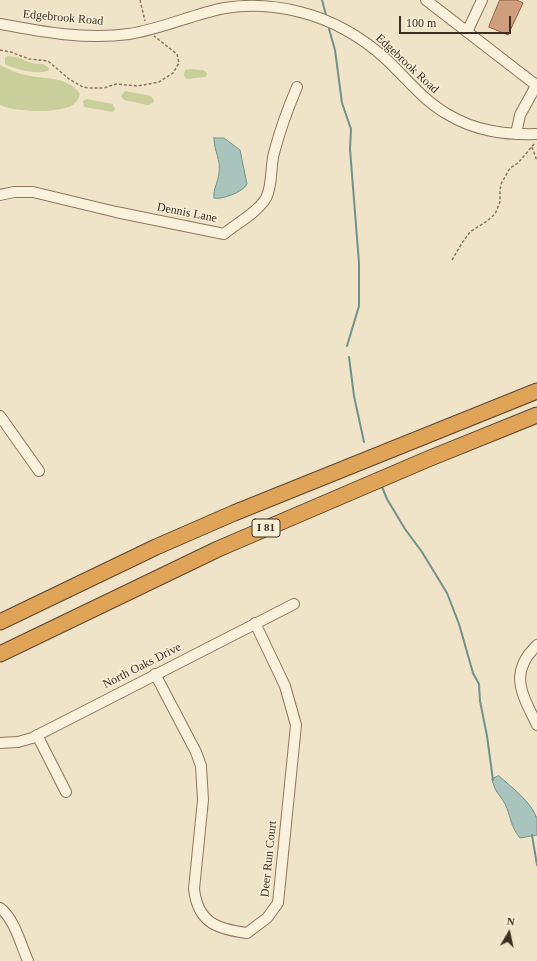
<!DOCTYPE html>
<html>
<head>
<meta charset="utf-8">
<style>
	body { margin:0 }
	#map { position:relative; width:537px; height:961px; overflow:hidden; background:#f0e4c8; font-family:Georgia,serif }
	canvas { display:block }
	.north { position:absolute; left:489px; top:913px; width:40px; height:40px; -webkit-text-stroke:3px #f7eed8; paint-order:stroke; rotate:9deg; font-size:11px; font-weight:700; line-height:16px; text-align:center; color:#3d2e20 }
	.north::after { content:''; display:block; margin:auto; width:14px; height:18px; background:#3d2e20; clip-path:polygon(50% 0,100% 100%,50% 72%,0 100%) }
	.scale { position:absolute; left:399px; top:16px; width:112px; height:18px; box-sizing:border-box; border:2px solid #3d2e20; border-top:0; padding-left:5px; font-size:12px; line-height:14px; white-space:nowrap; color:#3d2e20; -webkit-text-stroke:3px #f7eed8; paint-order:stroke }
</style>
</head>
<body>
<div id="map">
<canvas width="537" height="961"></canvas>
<div class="north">N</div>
<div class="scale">100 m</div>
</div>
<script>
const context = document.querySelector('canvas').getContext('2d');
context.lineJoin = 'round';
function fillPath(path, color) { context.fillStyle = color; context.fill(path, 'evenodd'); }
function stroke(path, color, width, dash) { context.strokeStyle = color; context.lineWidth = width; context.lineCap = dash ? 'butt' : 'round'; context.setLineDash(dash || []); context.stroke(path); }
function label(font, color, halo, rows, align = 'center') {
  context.font = font + ' Georgia,serif'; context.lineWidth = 3; context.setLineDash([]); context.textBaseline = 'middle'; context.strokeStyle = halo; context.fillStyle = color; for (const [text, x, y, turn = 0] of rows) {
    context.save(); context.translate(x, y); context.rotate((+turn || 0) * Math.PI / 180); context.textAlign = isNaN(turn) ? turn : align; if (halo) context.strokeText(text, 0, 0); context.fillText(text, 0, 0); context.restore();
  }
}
const green = new Path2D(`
	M7 56 16 57 31 63 43 64 49 68V70C41 76 13 69 5 64V58Z
	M0 65C9 70 19 74 30 76 47 79 69 77 80 94 79 97 78 100 76 102 65 115 14 112 0 105Z
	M189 69 203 70 207 73 206 77 188 79 185 78 184 75 185 70Z
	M125 91 151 96 154 100 153 103 148 105 124 100 121 96Z
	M87 99 113 104 115 109 113 112 84 107 83 101Z`);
const water = new Path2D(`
	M214 138H224L240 150 247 184C243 192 222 200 214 198 213 189 218 182 219 173 221 159 214 152 214 138Z
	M499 776C511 787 532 802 537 819 537 823 537 830 537 835L520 838C510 826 511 816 505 804 499 793 495 793 492 779Z`);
const stream = new Path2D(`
	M322 0 326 15
	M329 29 335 50 342 103 351 129 350 149 359 263V306L347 346
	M349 357 354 396 364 442
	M382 487 387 499 405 529 422 552 447 593 459 624 473 673 479 684 480 701 487 736 493 780
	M532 835 537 865`);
const building = new Path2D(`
	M500 0H517L523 3 508 35 489 27Z`);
const path = new Path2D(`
	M140 0 145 21
	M0 50 11 52 29 59 48 61 69 79 83 87 89 88H104L116 84 138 86 159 82 173 73 179 63 177 54 154 36
	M532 147 537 161
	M452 260 462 243 470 232 487 221 495 214 500 202V190L501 184 510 168 518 163 535 143`);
const minor = new Path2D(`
	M426 0 536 85
	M0 24C42 32 87 40 129 34 162 29 193 14 225 8 250 4 276 6 300 12 332 20 362 37 387 60 407 79 423 100 447 114 475 131 505 135 537 134
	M467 32 482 0
	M516 134 520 115 537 84
	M0 195 14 192H33L116 212 224 234C237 223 257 213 266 198 273 184 270 168 274 153 280 130 288 108 297 87
	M0 416 39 471
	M537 645C508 673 522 694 537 725
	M155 674 196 752 201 766 203 800 194 889C198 923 217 929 247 933L267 918 278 903 296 725 285 686 255 623
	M37 735 66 792
	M0 743 18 742 32 738 294 604
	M0 908C14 918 21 945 28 961`);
const highway = new Path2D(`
	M0 622 156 547 234 513 537 391
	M0 654 218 549 428 459 537 415`);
const shields = [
	[266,528,28]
];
const shieldNames = [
	["I 81",266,528]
];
const streetNames = [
	["Edgebrook Road",63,18,5],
	["Edgebrook Road",407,64,43],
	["Dennis Lane",187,213,11],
	["North Oaks Drive",142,666,-27],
	["Deer Run Court",269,859,-84]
];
fillPath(green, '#c9cf9b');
fillPath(water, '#a9c4bc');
stroke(water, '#6f938a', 1);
stroke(stream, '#6f938a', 2);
fillPath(building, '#cf9f7d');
stroke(building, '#8d5f41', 1);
stroke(minor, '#8d765c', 12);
stroke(highway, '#5b4430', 17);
stroke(path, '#8d765c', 1.5, [3, 2]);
stroke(minor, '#faf1dc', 10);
stroke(highway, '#e0a458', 15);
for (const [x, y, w] of shields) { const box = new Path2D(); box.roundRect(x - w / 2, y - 9, w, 18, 3); context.fillStyle = '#f7eed8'; context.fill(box); stroke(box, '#3d2e20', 1); }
label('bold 11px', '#3d2e20', null, shieldNames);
label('12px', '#3d2e20', '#f7eed8', streetNames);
</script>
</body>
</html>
